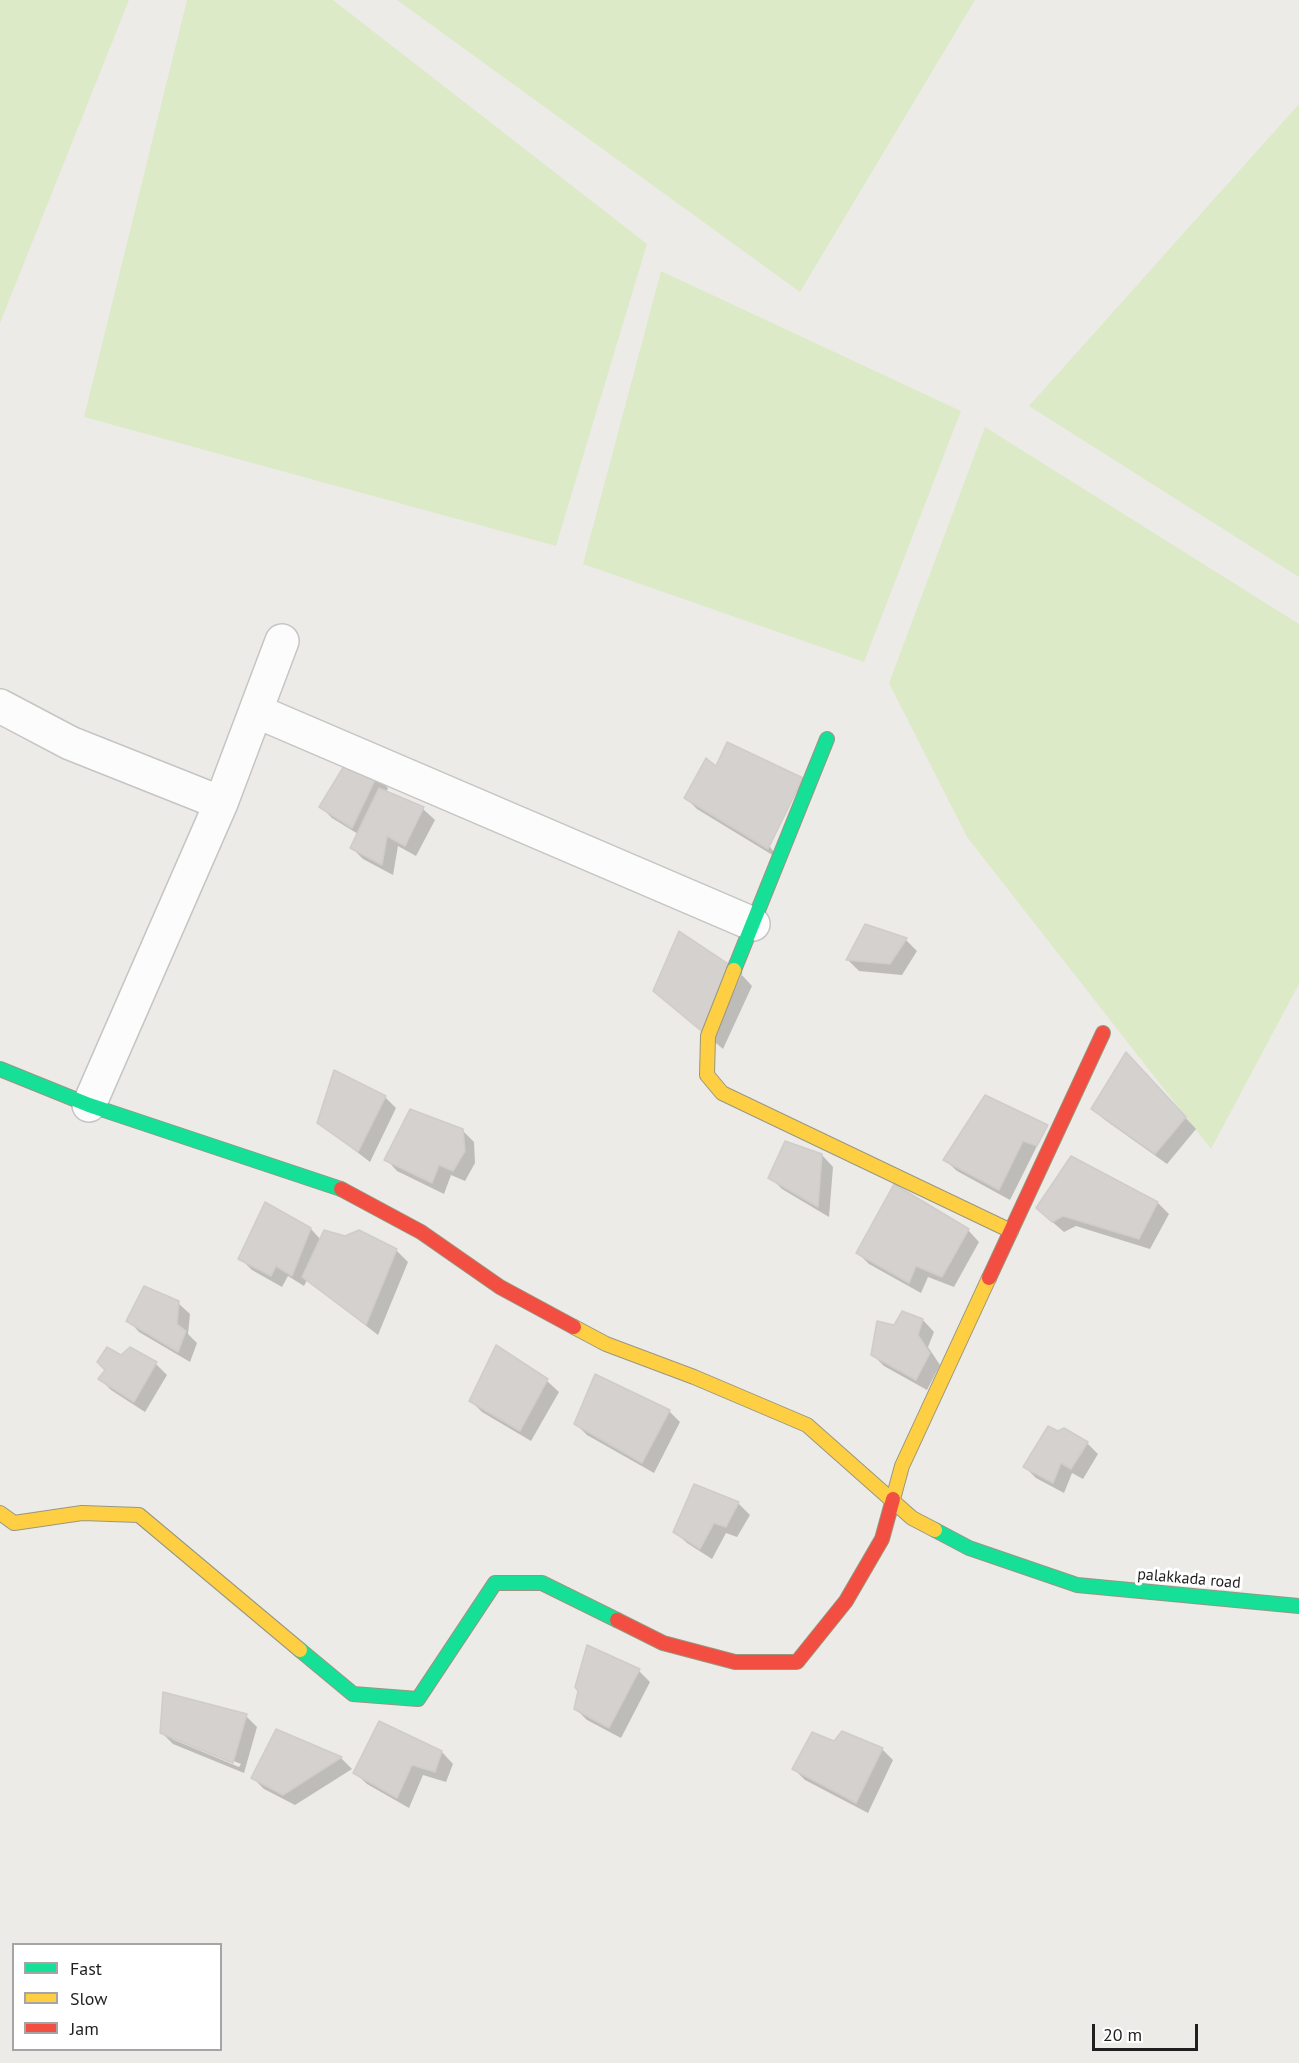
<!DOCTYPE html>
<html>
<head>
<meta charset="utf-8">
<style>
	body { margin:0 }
	#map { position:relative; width:1299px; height:2063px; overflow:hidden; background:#edebe8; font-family:"PT Sans",sans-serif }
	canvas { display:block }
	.legend { position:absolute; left:12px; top:1943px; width:210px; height:108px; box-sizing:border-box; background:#fff; border:2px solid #a5a5a5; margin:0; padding:8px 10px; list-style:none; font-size:18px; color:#1f1f1f }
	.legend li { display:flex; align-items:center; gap:12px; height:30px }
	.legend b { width:30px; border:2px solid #a5a5a5 }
	.scale { position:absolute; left:1092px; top:2024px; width:106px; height:27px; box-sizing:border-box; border:3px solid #1f1f1f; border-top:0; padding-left:8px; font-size:18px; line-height:21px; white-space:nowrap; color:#1f1f1f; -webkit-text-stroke:4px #fff; paint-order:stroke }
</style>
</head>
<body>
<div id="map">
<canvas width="1299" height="2063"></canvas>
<ul class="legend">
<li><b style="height:8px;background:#16e098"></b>Fast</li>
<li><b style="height:8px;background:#ffcf43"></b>Slow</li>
<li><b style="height:8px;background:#f24e42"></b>Jam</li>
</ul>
<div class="scale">20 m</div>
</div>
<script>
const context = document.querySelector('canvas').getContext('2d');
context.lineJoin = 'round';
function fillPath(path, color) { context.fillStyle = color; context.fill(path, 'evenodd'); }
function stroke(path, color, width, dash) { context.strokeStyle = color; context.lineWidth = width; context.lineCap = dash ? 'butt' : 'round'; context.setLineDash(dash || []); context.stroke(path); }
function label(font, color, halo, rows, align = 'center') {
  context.font = font + ' "PT Sans",sans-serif'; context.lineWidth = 6; context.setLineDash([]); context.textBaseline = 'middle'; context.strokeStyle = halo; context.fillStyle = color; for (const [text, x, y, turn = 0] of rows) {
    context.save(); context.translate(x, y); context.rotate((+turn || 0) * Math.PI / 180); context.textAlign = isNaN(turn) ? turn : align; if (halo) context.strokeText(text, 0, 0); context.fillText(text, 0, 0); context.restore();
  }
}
const grass = new Path2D(`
	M0 0H129L0 323Z
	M187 0H333L647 244 556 546 84 417Z
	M397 0H975L800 292Z
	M1299 104V577L1029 406Z
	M661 271 961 411 864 662 583 564Z
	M985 427 1299 624V984L1211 1149 967 837 889 683Z`);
const shadow = new Path2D(`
	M707 761 779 859 697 809 686 798Z
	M376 777 388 788 386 793 423 809 435 820 416 856 398 846 393 875 363 859 352 848 358 834 332 818 321 807Z
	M866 926 906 940 917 951 902 975 859 971 848 960Z
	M741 974 752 986 723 1049 654 991Z
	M1137 1065 1196 1129 1167 1164 1105 1120 1093 1108Z
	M385 1097 396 1108 370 1162 318 1122Z
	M1047 1126 1010 1200 957 1171 945 1160Z
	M462 1130 474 1142 475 1163 465 1181 451 1175 444 1194 397 1171 386 1159Z
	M822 1155 833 1167 829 1217 782 1189 770 1177Z
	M1071 1158 1158 1203 1169 1214 1150 1249 1076 1226 1064 1232 1049 1219Z
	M265 1204 311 1229 321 1240 396 1250 408 1262 378 1335 307 1280 304 1286 288 1276 282 1287 252 1270 240 1258Z
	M968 1230 979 1242 954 1287 928 1277 921 1293 869 1264 858 1253Z
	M178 1303 190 1314 188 1334 197 1343 190 1362 139 1332 128 1320Z
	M903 1313 923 1320 934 1332 928 1347 940 1365 927 1390 884 1366 872 1354Z
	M496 1348 547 1381 559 1392 531 1441 482 1412 471 1401Z
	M121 1357 156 1364 167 1375 145 1412 111 1390 100 1379Z
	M669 1411 680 1422 654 1473 587 1435 576 1424Z
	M1087 1443 1098 1454 1083 1479 1072 1473 1064 1493 1036 1478 1025 1467Z
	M695 1486 739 1504 750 1515 737 1537 726 1533 712 1559 687 1543 675 1532Z
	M588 1647 639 1671 650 1682 621 1738 587 1720 576 1709Z
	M246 1716 257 1727 244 1773 173 1744 162 1733ZM172 1736 241 1764 239 1767 172 1739Z
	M277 1731 341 1758 352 1769 295 1805 264 1789 253 1778Z
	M834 1743 882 1749 893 1760 868 1813 805 1780 794 1769Z
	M442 1752 453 1764 446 1782 423 1775 409 1808 367 1784 355 1773Z`);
const building = new Path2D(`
	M727 742 803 778 768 849 684 798 706 758 716 766Z
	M347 761 377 776 352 828 319 807Z
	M379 788 424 807 405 846 387 836 382 865 350 848Z
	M865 924 907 938 890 964 846 960Z
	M679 931 742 973 711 1039 653 991Z
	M1126 1052 1186 1117 1155 1154 1091 1109Z
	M334 1070 386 1096 358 1152 317 1123Z
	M985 1095 1048 1125 1037 1146 1023 1141 999 1190 943 1160Z
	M410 1109 463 1129 465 1151 453 1171 439 1165 432 1183 384 1160Z
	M785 1141 822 1154 818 1207 768 1178Z
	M1071 1156 1158 1202 1139 1239 1063 1216 1052 1222 1036 1208Z
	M894 1184 969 1229 942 1277 916 1266 909 1283 856 1253Z
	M265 1202 311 1228 292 1276 276 1266 271 1276 238 1259Z
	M324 1230 345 1236 359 1230 397 1249 366 1325 302 1277Z
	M144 1286 179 1301 177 1324 186 1331 178 1352 126 1321Z
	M902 1311 923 1319 918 1335 930 1353 916 1380 871 1355 877 1321 894 1325Z
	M496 1345 548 1379 520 1431 469 1401Z
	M107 1347 121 1355 130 1347 157 1362 134 1402 98 1379 105 1370 97 1362Z
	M595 1374 670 1410 642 1463 574 1424Z
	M1048 1426 1058 1431 1064 1428 1088 1442 1071 1469 1061 1463 1053 1483 1023 1467Z
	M694 1484 739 1502 726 1527 714 1523 700 1549 673 1532Z
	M587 1645 640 1669 609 1728 574 1709 578 1691 575 1687Z
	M163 1692 247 1714 233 1763 160 1733Z
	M379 1721 442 1751 435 1772 412 1765 397 1798 353 1773Z
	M276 1729 342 1757 283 1795 251 1778Z
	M842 1731 883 1748 856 1803 792 1769 812 1732 834 1741Z`);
const street = new Path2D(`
	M0 706 70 743 221 803 282 641
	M256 711 753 924
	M89 1105 221 803`);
const fast = new Path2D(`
	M734 970 827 739
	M0 1069 89 1105 341 1189
	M935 1530 969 1548 1077 1585 1299 1606
	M300 1650 353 1694 418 1699 495 1583H542L617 1620`);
const slow = new Path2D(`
	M734 970 708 1036 707 1075 722 1093 1011 1231
	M574 1327 606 1344 694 1377 807 1425 912 1518 935 1530
	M893 1499 902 1466 989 1278
	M0 1513 14 1523 82 1513 139 1515 300 1650`);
const jam = new Path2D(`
	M341 1189 421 1232 500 1287 574 1327
	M989 1278 1103 1033
	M617 1620 663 1643 735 1662H797L846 1601 882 1539 893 1499`);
const streetNames = [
	["palakkada road",1189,1579,5]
];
fillPath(grass, '#dceac7');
fillPath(shadow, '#0003');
fillPath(building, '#d4d1cf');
stroke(building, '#d0ccc9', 1.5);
stroke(street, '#c6c5c4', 36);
stroke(fast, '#979780', 16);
stroke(slow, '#979780', 16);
stroke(jam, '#979780', 16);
stroke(street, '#fcfcfc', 33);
stroke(fast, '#16e098', 14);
stroke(slow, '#ffcf43', 14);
stroke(jam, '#f24e42', 14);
label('16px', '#1f1f1f', '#fff', streetNames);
</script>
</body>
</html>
